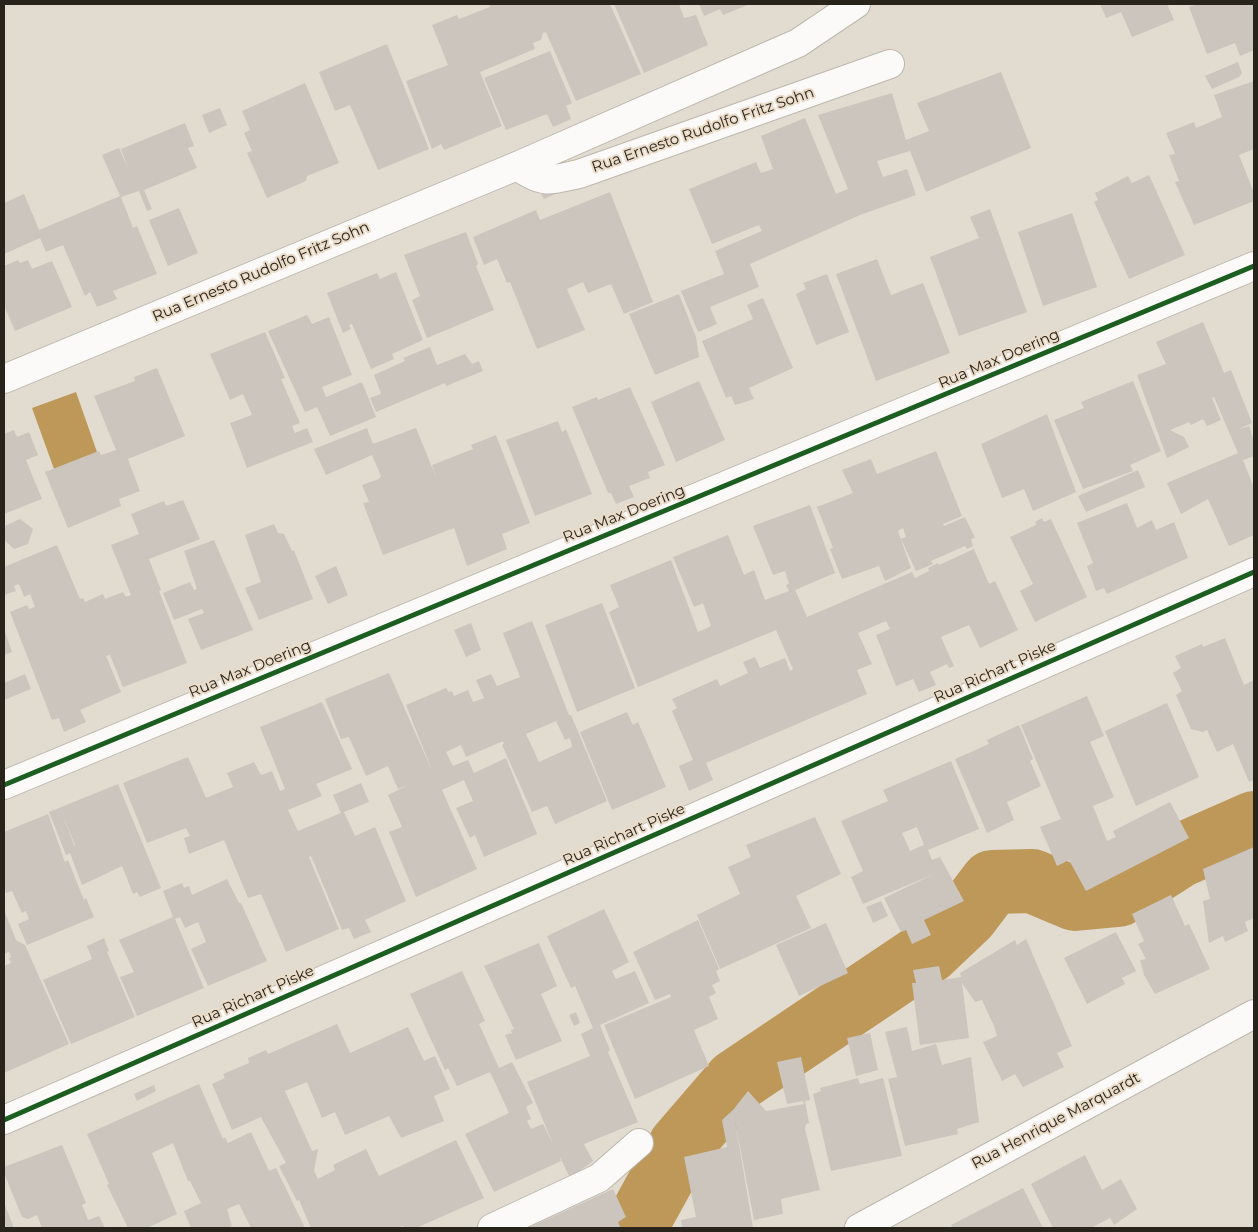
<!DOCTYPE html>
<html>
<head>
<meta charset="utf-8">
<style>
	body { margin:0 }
	#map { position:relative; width:1258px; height:1232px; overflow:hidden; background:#e2dbd0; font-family:Montserrat,sans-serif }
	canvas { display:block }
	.frame { position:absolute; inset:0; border:5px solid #28231b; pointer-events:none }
</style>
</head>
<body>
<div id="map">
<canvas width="1258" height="1232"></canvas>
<div class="frame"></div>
</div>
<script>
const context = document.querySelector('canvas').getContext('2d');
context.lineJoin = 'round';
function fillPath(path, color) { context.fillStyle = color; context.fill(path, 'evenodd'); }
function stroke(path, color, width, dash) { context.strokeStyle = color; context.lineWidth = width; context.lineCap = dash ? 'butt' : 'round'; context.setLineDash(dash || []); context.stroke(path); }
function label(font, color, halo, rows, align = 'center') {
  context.font = font + ' Montserrat,sans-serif'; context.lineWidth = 4; context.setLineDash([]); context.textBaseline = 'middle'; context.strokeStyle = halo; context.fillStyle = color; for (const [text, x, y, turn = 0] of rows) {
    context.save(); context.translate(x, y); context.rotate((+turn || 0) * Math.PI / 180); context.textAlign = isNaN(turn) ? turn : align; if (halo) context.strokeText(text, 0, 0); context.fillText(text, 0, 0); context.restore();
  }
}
const water = new Path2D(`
	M76 392 97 452 54 469 32 408Z`);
const river = new Path2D(`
	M635 1228 680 1146 736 1081 928 952 967 915 992 882 1032 881 1075 899 1118 895 1179 856 1254 823`);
const building = new Path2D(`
	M489 4H610L641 74 576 101 546 32 543 33 541 40 533 43 535 49 480 72 502 126 444 150 441 144 432 149 406 81 448 65 432 25 457 15 459 19 490 7Z
	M614 4H679L684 18 696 15 708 45 644 73Z
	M699 4H750L723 15 720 9 704 16Z
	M1100 4H1167L1174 20 1132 37 1121 12 1106 18Z
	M1197 4H1254V50L1240 56 1235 43 1207 54 1189 7Z
	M387 44 429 149 378 170 350 105 335 111 319 72Z
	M550 51 572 103 566 106 571 119 553 127 547 114 506 130 484 78Z
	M1238 62 1242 73 1239 77 1212 89 1205 76Z
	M1001 72 1031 148 926 192 910 151 877 161 883 177 907 169 916 195 860 215 750 264 759 287 710 307 717 324 698 332 681 291 724 274 715 251 762 231 759 225 712 244 689 189 756 162 761 173 773 169 761 136 805 118 836 194 848 189 818 115 892 93 906 140 929 131 917 103Z
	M1254 81V149L1239 155 1254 193V201L1194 225 1175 182 1179 181 1169 155 1175 154 1166 133 1194 122 1196 128 1222 117 1214 95Z
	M305 83 339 163 307 176 306 181 267 198 247 153 252 151 244 133 250 130 242 111Z
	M220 108 227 125 209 133 202 115Z
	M185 123 194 146 188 148 197 168 144 190 152 209 147 211 139 191 121 197 133 228 137 226 157 274 113 291 117 299 97 307 90 292 85 296 63 245 46 252 40 238 4 254V203L24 194 39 230 120 196 102 155 119 148 128 168 121 149Z
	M1149 175 1185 255 1129 279 1094 202 1098 200 1095 193 1128 176 1132 183Z
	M559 185 562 191 544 199 541 194Z
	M610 192 653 302 624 314 611 284 588 293 583 282 567 289 585 330 537 349 510 282 507 283 497 259 484 265 473 237 536 210 540 220Z
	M179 208 198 253 168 266 149 220Z
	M990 209 1027 312 959 336 930 257 979 238 970 217Z
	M1072 213 1097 287 1043 306 1018 232Z
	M466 232 478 264 476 266 494 310 427 338 412 300 420 296 404 255Z
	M877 259 891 295 923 283 950 353 876 381 836 274Z
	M18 260 20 263 28 260 32 269 52 261 72 307 15 331 4 305V266Z
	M396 272 423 340 392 354 394 359 371 369 352 324 349 325 351 329 343 333 327 293 377 273 380 279Z
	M827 274 849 332 816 345 796 294 806 289 803 283Z
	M679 294 696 337 699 357 655 375 629 314Z
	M763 298 793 368 749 388 754 399 735 405 731 396 726 398 702 341 753 319 747 305Z
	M307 315 312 324 329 317 352 375 322 387 326 397 362 382 376 417 330 436 317 407 305 412 268 331Z
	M1203 322 1224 373 1231 370 1252 423 1239 429 1249 426 1254 441V456L1243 460 1254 488V535L1229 546 1208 499 1181 514 1167 483 1238 453 1214 397 1212 398 1221 420 1207 426 1203 419 1191 425 1189 422 1170 430 1184 437 1189 447 1167 458 1137 375 1166 364 1156 342Z
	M265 332 285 378 281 379 300 423 292 426 295 433 307 428 313 442 247 468 230 423 252 415 243 394 230 400 210 354Z
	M430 347 437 365 465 354 472 364 479 361 483 371 446 386 445 383 376 412 370 398 381 394 374 375 405 361 403 358Z
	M157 368 185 436 128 459 140 491 119 499 121 506 68 528 45 472 99 451 101 455 116 450 94 396 135 381 134 377Z
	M699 381 725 440 676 462 651 402Z
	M1133 381 1161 451 1130 465 1133 471 1083 489 1054 420 1084 408 1081 402Z
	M630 387 665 465 648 472 650 478 629 486 634 497 616 504 611 493H608L572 407 597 397 598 400Z
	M1047 414 1076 492 1033 511 1024 489 1002 498 981 444Z
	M558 421 562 432 566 429 592 494 535 516 506 440Z
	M367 428 373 444 416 428 436 477 432 465 473 449 471 445 496 435 530 523 502 534 507 549 467 566 454 528 383 555 363 503 369 502 362 485 379 479 381 476 372 455 326 475 314 449Z
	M14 430 17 437 29 432 38 455 26 460 42 499 4 514V434Z
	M936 451 962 516 943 524 944 526 965 517 975 538 971 539 973 546 967 549 965 546 931 561 933 564 916 571 901 539 906 537 903 528 898 531 911 568 885 581 879 566 842 579 830 549 833 548 817 507 853 493 842 470 871 459 877 474Z
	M1138 470 1145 487 1086 512 1078 496Z
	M183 500 200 539 149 559 161 590 159 591 187 663 123 687 110 655 106 656 121 692 80 710 86 722 64 732 59 718 52 720 10 612 27 605 29 609 35 607 30 594 24 597 19 584 14 586 16 591 4 595V567L57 545 80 599 83 598 85 602 103 594 105 599 123 592 126 597 131 595 111 545 139 534 131 514 164 501 166 506Z
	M1127 503 1137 528 1152 520 1156 530 1174 522 1188 558 1107 594 1104 588 1096 591 1087 566 1093 563 1077 523Z
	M810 505 835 573 795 590 807 617 912 572 915 578 929 571 928 568 938 563 939 565 974 549 989 584 995 581 1018 630 980 648 969 625 941 637 954 666 949 668 947 664 930 672 936 685 919 692 913 679 896 686 876 635 890 629 886 621 858 633 872 664 857 670 867 694 706 763 713 780 689 791 679 766 693 760 672 711 677 708 672 699 717 679 720 686 748 673 743 662 755 657 760 668 785 658 790 671 793 669 776 630 638 687 609 612 619 607 610 585 671 560 698 632 711 626 703 603 694 607 673 557 728 535 744 575 754 570 765 600 789 591 786 585 789 584 785 571 773 575 753 526Z
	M1042 518 1044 522 1051 519 1087 597 1035 622 1020 591 1033 584 1010 537 1036 525 1035 522Z
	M20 519 33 529 28 544 14 549 4 540 5 526Z
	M274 524 278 533 284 534 292 551 294 550 313 599 259 620 245 588 261 582 245 535Z
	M214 540 253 630 201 650 188 619 204 613 202 609 174 620 163 593 190 582 194 590 197 589 184 551Z
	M336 566 348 595 328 604 315 576Z
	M602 603 635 688 577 712 545 625Z
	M532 621 569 715H571L607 801 555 824 547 806 532 812 502 745 504 744 503 741 466 757 461 745 446 752 453 766 468 760 474 773 506 758 537 834 484 857 475 835 470 838 456 808 473 801 464 780 442 790 477 869 416 897 389 832 402 827 388 795 408 785 398 789 388 766 366 776 349 737 341 739 325 699 389 673 433 773 406 705 446 688 449 692 452 691 454 696 468 690 473 702 484 698 476 680 491 674 497 686 520 677 503 633ZM556 721 565 740 570 738 572 747 539 762 526 734Z
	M471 623 481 650 466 657 454 630Z
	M4 629 12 652 4 655Z
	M1225 638 1244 685 1254 680V780L1249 782 1233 744 1217 752 1207 730 1203 732 1191 729 1176 695 1182 691 1173 673 1181 668 1175 656 1202 644 1203 647Z
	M25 674 31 689 4 700V683Z
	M1087 696 1104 736 1090 742 1114 797 1093 806 1107 841 1116 837 1113 831 1170 802 1189 838 1086 891 1069 860 1057 866 1040 827 1061 819 1021 725Z
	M322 702 352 769 316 784 322 796 288 810 298 831 341 813 333 795 361 783 369 802 344 812 355 836 375 827 406 901 365 920 371 932 354 939 349 928 342 930 311 856 309 857 339 929 286 952 261 894 248 898 224 840 189 854 184 838 190 836 186 828 147 843 123 783 188 757 206 798 233 787 227 773 254 762 261 775 272 771 280 791 285 789 260 727Z
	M1167 703 1199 777 1136 806 1105 731Z
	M627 712 633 725 638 722 666 787 612 810 580 732Z
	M1019 725 1033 759 1030 761 1041 786 1007 802 1014 820 987 833 955 759 989 744 987 740Z
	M951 761 979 829 928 850 932 860 940 857 964 901 924 920 931 935 912 944 906 930 901 932 884 898 934 874 863 904 851 877 863 871 841 821 888 801 883 790ZM917 827 924 845 910 851 902 833Z
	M118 784 161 888 140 897 137 892 133 894 122 866 82 885 70 853 66 855 49 812ZM62 813 75 845 68 848 74 845Z
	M48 814 65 862 68 860 84 900 86 898 94 917 27 945 18 924 29 919 26 911 22 913 12 891 6 893 4 886V832Z
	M815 817 841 874 796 896 811 928 720 969 697 915 740 894 728 867 751 857 746 845Z
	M1254 847V918L1245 922 1248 931 1225 942 1223 936 1209 943 1203 901 1210 899 1203 869Z
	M227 879 239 903H241L267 961 208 986 191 949 206 942 198 922 185 928 180 917 175 919 204 988 137 1016 120 977 134 972 119 940 173 917 163 891 182 883 184 888 189 886 192 895Z
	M1171 895 1185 926 1189 924 1210 969 1155 994 1144 975 1140 960 1146 959 1138 944 1144 941 1132 914Z
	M881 901 888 916 873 923 866 907Z
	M604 909 629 962 612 971 616 979 635 971 649 1003 600 1025 610 1050 608 1052 638 1122 584 1144 593 1161 570 1178 559 1155 561 1161 494 1192 465 1134 509 1113 490 1072 457 1086 448 1068 445 1070 410 994 462 971 485 1021 479 1024 499 1068 512 1062 533 1103 526 1107 531 1119 527 1121 531 1129 543 1124 553 1144 527 1082 590 1056 581 1034 593 1028 575 986 571 988 547 936Z
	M4 910 16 940 25 945 69 1044 4 1073V966L11 963 9 958 11 957 9 952 4 954Z
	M698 920 719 969 716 971 720 981 712 985 716 993 709 997 718 1019 694 1030 709 1066 635 1099 604 1025 671 997 670 994 655 1000 633 952Z
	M826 923 848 973 799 996 776 945Z
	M1116 932 1136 971 1122 978 1125 984 1087 1004 1064 958Z
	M104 938 109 951 107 952 135 1017 71 1044 43 980 92 959 87 946Z
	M1026 939 1072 1046 1057 1053 1064 1067 1023 1087 1015 1074 1002 1081 983 1042 997 1036 994 1026 982 1000 975 1002 962 983 969 1038 920 1045 912 983H916L913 970 939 966 942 980 961 977 960 973 1015 940 1017 945Z
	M539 943 557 986 541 994 562 1041 516 1060 505 1035 512 1033 511 1030 514 1029 484 966Z
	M576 1012 580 1023 574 1026 569 1015Z
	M337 1024 350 1053 408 1027 424 1061 435 1056 450 1089 434 1096 444 1121 401 1138 389 1116 345 1135 335 1112 322 1118 307 1082 285 1091 312 1151 318 1149 314 1171 318 1179 335 1170 333 1165 366 1149 379 1176 456 1140 484 1198 416 1228H404L403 1226 397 1228H311L299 1200 297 1201 279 1166 286 1163 261 1117 232 1130 212 1084 225 1078 223 1074 249 1063 248 1058 266 1050 268 1054Z
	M907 1027 912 1051 936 1044 942 1065 971 1057 979 1122 957 1129 958 1134 905 1146 888 1079 897 1077 885 1032Z
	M870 1033 878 1070 856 1076 847 1038Z
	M801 1057 810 1100 805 1101 809 1123 806 1124 805 1129 820 1190 781 1199 783 1214 754 1220 735 1121 753 1228H682L681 1220 696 1217 684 1157 727 1147 722 1120 733 1110 748 1091 766 1111 804 1104 803 1101 787 1104 777 1062Z
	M858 1078 860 1084 883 1078 902 1156 831 1171 813 1094 821 1091 820 1088Z
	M199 1084 223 1139 225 1137 228 1143 251 1132 269 1171 276 1168 305 1228H251L239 1204 227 1209 232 1226 227 1228H191L184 1211 201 1203 190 1181H188L173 1143 152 1153 177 1214 147 1228H128L107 1185 109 1184 87 1134Z
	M154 1085 156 1091 137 1101 134 1094Z
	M62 1145 86 1203 82 1205 88 1220 99 1216 105 1228H42L37 1215 28 1219 22 1217 4 1173V1167Z
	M1085 1155 1102 1190 1121 1179 1137 1209 1114 1225 1110 1218 1091 1228H1053L1031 1184Z
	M1023 1188 1043 1228H953L951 1225Z
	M613 1189 626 1217 618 1222 621 1228H528Z
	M4 1203 14 1228H4Z`);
const minor = new Path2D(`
	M517 166C544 185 549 180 579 174L890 64
	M4 379 517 166 798 43 856 4
	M4 785 1254 266
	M4 1120 1254 572
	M492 1228 599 1178 639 1143
	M859 1228 1254 1014`);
const cycleway = new Path2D(`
	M4 785 1254 266
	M4 1120 1254 572`);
const streetNames = [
	["Rua Ernesto Rudolfo Fritz Sohn",703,130,-19],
	["Rua Ernesto Rudolfo Fritz Sohn",261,272,-23],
	["Rua Max Doering",999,359,-23],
	["Rua Max Doering",624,514,-22],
	["Rua Max Doering",250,669,-22],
	["Rua Richart Piske",995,672,-24],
	["Rua Richart Piske",624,835,-24],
	["Rua Richart Piske",253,997,-24],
	["Rua Henrique Marquardt",1056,1121,-28]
];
fillPath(water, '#bd9858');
stroke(river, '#bd9858', 64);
fillPath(building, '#cbc5bd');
stroke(minor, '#bdb7ae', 30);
stroke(minor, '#fbfaf8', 28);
stroke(cycleway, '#1b5e20', 5);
label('15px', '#28231b', '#eadcc8', streetNames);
</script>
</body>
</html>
